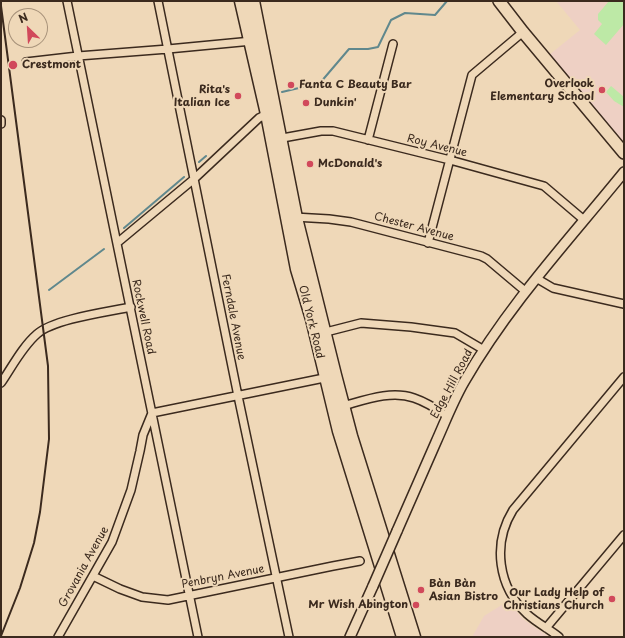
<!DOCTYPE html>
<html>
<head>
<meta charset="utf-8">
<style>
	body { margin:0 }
	#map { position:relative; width:625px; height:638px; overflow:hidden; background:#efd8b8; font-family:"Playpen Sans",sans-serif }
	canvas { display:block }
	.frame { position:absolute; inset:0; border:2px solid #3b2a1e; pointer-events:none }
	.north { position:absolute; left:8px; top:8px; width:40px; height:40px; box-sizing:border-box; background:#efd8b8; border:1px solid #a7927a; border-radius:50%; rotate:335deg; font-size:11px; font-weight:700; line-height:16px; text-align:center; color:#3b2a1e }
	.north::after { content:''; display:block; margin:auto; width:14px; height:18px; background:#d1495b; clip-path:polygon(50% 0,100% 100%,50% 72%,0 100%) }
</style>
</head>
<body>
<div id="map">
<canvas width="625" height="638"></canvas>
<div class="frame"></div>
<div class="north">N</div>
</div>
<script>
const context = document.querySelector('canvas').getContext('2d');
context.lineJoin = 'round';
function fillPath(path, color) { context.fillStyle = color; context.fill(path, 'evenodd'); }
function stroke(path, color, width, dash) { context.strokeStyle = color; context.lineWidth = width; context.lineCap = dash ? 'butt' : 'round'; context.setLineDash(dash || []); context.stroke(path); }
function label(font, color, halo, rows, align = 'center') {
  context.font = font + ' "Playpen Sans",sans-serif'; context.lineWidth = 4; context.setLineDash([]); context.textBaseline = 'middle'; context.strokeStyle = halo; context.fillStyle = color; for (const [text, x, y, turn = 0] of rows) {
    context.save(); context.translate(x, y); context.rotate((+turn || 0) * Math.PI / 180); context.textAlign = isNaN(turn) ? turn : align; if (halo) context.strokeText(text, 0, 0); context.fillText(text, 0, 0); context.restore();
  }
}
const built = new Path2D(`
	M556 1H624V142L549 55 580 30Z
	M508 601 523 619 549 637H472L484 616Z`);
const green = new Path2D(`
	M609 1H624V24L606 45 594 34 602 24 598 20V14Z
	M611 86 624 97V107L614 101 606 92Z`);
const stream = new Path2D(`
	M282 92 320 83 349 49H368L378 47 391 20 405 13 435 15 447 1
	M199 162 206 156
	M124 228 184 177
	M49 290 104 249`);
const minor = new Path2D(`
	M67 1 198 637
	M158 1 238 396 289 637
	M26 62 78 56 168 49 252 41
	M1 120V124
	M277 139 321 131H333L450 160 544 186 584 220
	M368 140 393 44
	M294 217 329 219 351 222 481 256 487 259 525 291
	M117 243 194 179 259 118 267 114
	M428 243 472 75 523 32
	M536 278 553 288 624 304
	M322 333 361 323 411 327 455 333 484 350
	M1 383C12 367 22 347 37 334 54 319 107 312 131 307
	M343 406C365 400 391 390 414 398 426 402 437 409 447 416
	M93 576 120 589 142 597 168 600 333 566 360 561
	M546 628 624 535
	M58 637 112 542 131 490 140 451 143 435 152 413 329 377
	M559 637C549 629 537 623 527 614 498 587 492 544 513 510L624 377`);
const tertiary = new Path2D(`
	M397 531C410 501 423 471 436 442 445 422 453 401 464 382 509 304 568 241 624 172
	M350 637 373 586`);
const primary = new Path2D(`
	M499 1 523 32 624 153`);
const trunk = new Path2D(`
	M241 1 267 114 297 269 312 319 339 431 403 637
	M253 1 296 218 335 375 351 436 414 637`);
const rail = new Path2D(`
	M1 6 48 366 49 439 40 512 34 543 20 588 1 636`);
const tertiaryBridge = new Path2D(`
	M373 586 397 531`);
const markers = [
	[13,65,5,"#d1495b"],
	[291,85,4,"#d1495b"],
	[602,90,4,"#d1495b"],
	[238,96,4,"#d1495b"],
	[306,103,4,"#d1495b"],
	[310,164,4,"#d1495b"],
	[421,590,4,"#d1495b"],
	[612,599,4,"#d1495b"],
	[416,605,4,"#d1495b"]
];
const poiNames = [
	["Crestmont",22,65],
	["Overlook",594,84,"right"],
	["Elementary School",594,97,"right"],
	["Fanta C Beauty Bar",299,85],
	["Rita's",230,90,"right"],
	["Italian Ice",230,103,"right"],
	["Dunkin'",314,103],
	["McDonald's",318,164],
	["Bàn Bàn",429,584],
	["Asian Bistro",429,597],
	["Our Lady Help of",604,593,"right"],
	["Christians Church",604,606,"right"],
	["Mr Wish Abington",408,605,"right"]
];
const streetNames = [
	["Roy Avenue",437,146,14],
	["Chester Avenue",414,227,15],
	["Rockwell Road",143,317,78],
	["Ferndale Avenue",233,317,79],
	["Old York Road",311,322,76],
	["Edge Hill Road",452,384,-62],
	["Grovania Avenue",84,567,-61],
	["Penbryn Avenue",223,577,-11]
];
fillPath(built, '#eed0c4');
fillPath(green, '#bde9a6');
stroke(stream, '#60888d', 2);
stroke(minor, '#3b2a1e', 10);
stroke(tertiary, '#3b2a1e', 12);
stroke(primary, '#3b2a1e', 14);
stroke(trunk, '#3b2a1e', 15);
stroke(minor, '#efd8b8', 7);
stroke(tertiary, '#efd8b8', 9);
stroke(primary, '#efd8b8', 11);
stroke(trunk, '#efd8b8', 12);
stroke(rail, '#3b2a1e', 2);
stroke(tertiaryBridge, '#3b2a1e', 12, []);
stroke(tertiaryBridge, '#efd8b8', 9);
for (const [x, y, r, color] of markers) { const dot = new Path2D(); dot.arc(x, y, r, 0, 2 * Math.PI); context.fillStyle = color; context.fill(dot); stroke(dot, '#efd8b8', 1.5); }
label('bold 11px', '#3b2a1e', '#efd8b8', poiNames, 'left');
label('11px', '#3b2a1e', '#efd8b8', streetNames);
</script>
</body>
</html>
